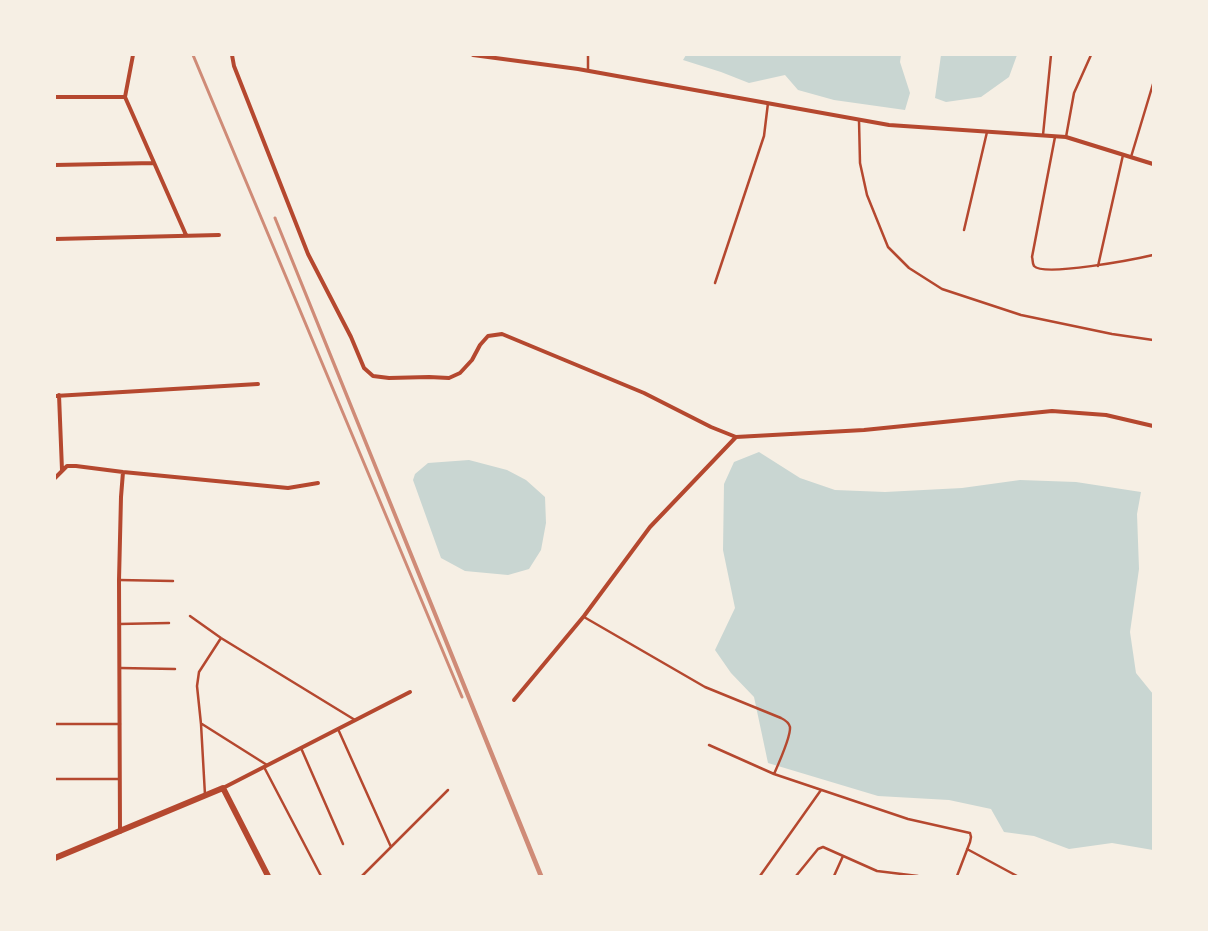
<!DOCTYPE html>
<html>
<head>
<meta charset="utf-8">
<style>
	body { margin:0 }
	#map { position:relative; width:1208px; height:931px; overflow:hidden; background:#f6efe4; font-family:"Titillium Web",sans-serif }
	canvas { display:block }
	.frame { position:absolute; inset:0; border:56px solid #f6efe4; pointer-events:none }
</style>
</head>
<body>
<div id="map">
<canvas width="1208" height="931"></canvas>
<div class="frame"></div>
</div>
<script>
const context = document.querySelector('canvas').getContext('2d');
context.lineJoin = 'round';
function fillPath(path, color) { context.fillStyle = color; context.fill(path, 'evenodd'); }
function stroke(path, color, width, dash) { context.strokeStyle = color; context.lineWidth = width; context.lineCap = dash ? 'butt' : 'round'; context.setLineDash(dash || []); context.stroke(path); }
const water = new Path2D(`
	M686 55H901L900 62 910 93 905 110 834 100 798 90 785 75 749 83 721 72 683 60Z
	M941 55H1017L1009 77 981 97 946 102 935 98Z
	M759 452 800 478 835 490 885 492 962 488 1020 480 1076 482 1141 492 1137 514 1139 569 1130 632 1136 673 1153 694V850L1112 843 1069 849 1034 836 1004 832 991 809 949 800 878 796 768 763 754 697 731 673 715 650 735 608 723 550 724 484 734 462Z
	M469 460 507 470 526 480 545 497 546 523 541 550 529 569 508 575 465 571 441 558 413 480 415 474 428 463Z`);
const service = new Path2D(`
	M588 55V70
	M859 120 860 163 867 195 888 247 909 268 942 289 1021 315 1112 334 1153 340
	M1043 135 1051 55
	M1055 137 1032 257C1033 259 1032 263 1034 266 1044 277 1136 259 1153 255
	M1066 137 1074 93 1091 55
	M1131 157 1153 84
	M964 230 987 132
	M1098 266 1123 155
	M715 283 764 136 768 103
	M119 580 173 581
	M190 616 221 638 355 720
	M584 617 705 687 781 718C785 720 789 723 790 727 791 736 778 765 774 774
	M119 624 169 623
	M120 668 175 669
	M55 724H120
	M202 724 267 765
	M338 729 391 847
	M709 745 774 774 908 819 970 833 971 837 970 842 957 876
	M301 748 343 844
	M264 767 321 876
	M55 779H119
	M205 795 201 724 197 686 199 672 221 638
	M967 849 1017 876
	M362 876 448 790
	M760 876 821 790
	M796 876 818 849 823 847 877 871 918 876
	M834 876 843 856`);
const minor = new Path2D(`
	M232 55 234 66 308 254 351 337 364 368 373 376 389 378 429 377 449 378 460 373 472 360 480 345 488 336 502 334 644 393 711 427 736 437
	M473 55 578 69 889 125 1066 137 1153 164
	M55 97H125L133 55
	M125 97 186 235
	M55 165 154 163
	M55 239 219 235
	M59 395 62 470
	M55 396 258 384
	M55 478 67 466H76L123 472 288 488 318 483
	M514 700 584 616 650 527 736 437 864 430 1052 411 1106 415 1153 426
	M223 788 410 692
	M120 832 119 580 121 497 123 472`);
const tertiary = new Path2D(`
	M55 858 223 788 268 876`);
const rail = new Path2D(`
	M193 55 462 697
	M540 876 275 218 542 876`);
fillPath(water, '#c9d6d2');
stroke(service, '#b5482f', 2.5);
stroke(minor, '#b5482f', 4);
stroke(tertiary, '#b5482f', 6);
stroke(rail, '#cf8b77', 3);
</script>
</body>
</html>
